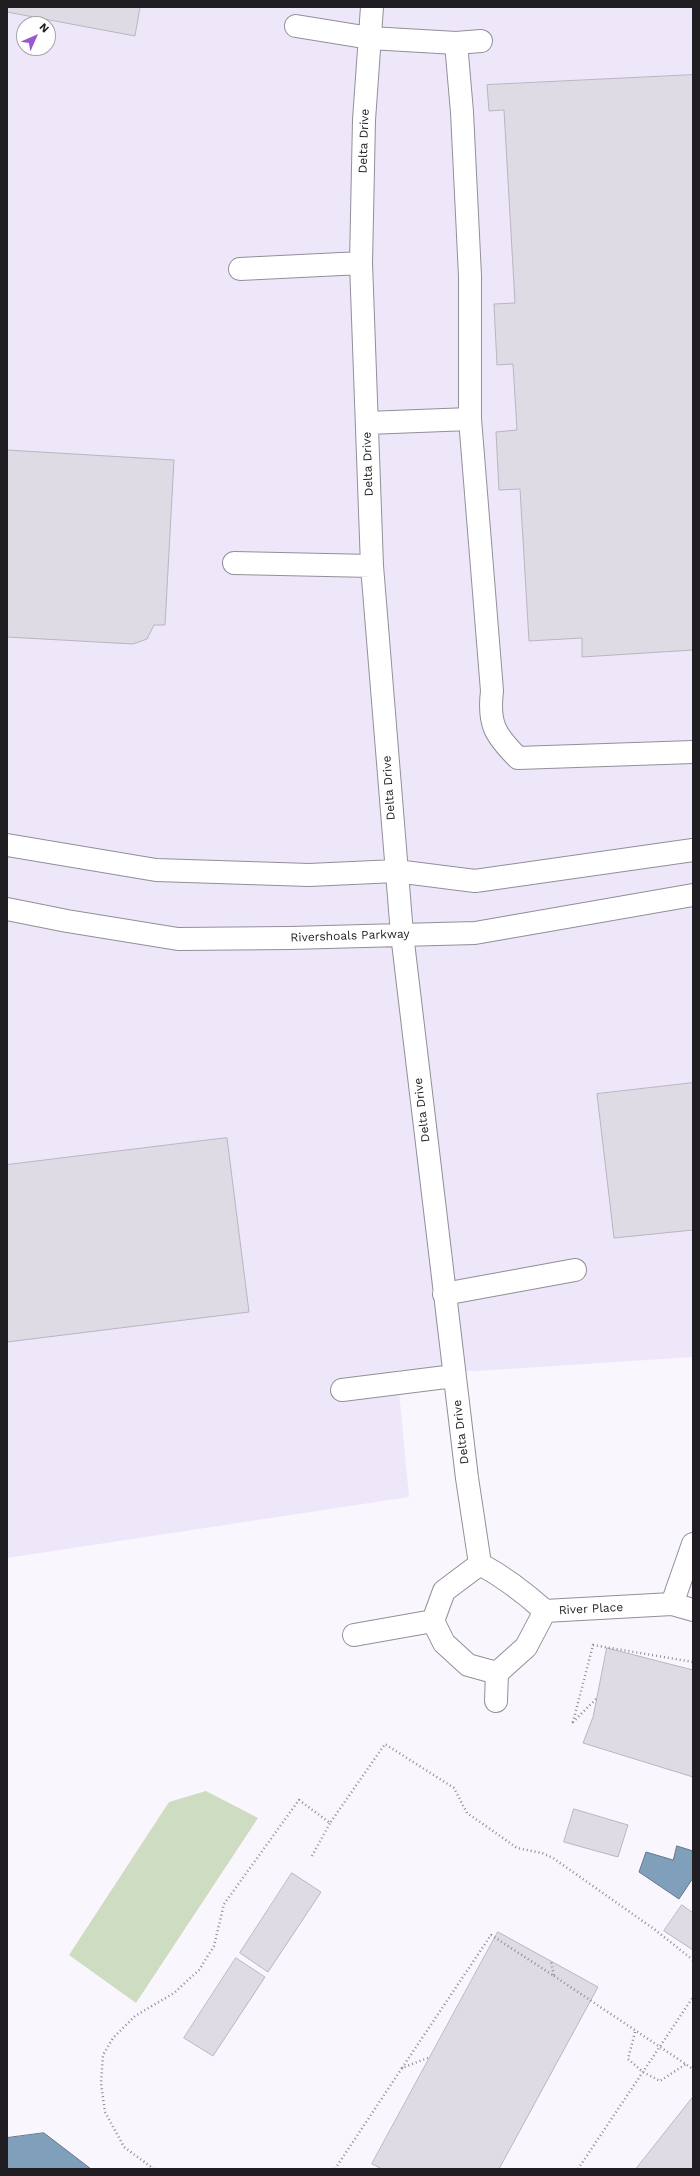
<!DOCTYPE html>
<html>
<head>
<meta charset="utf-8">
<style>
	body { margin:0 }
	#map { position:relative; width:700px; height:2176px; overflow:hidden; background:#f9f6fe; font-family:"Work Sans",sans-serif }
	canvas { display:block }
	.frame { position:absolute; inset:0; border:8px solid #201e22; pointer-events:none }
	.north { position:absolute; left:16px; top:16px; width:40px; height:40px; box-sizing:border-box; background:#fff; border:1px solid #a6a5a7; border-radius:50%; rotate:45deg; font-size:11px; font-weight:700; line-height:16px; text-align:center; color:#201e22 }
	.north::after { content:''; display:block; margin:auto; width:14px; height:18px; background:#9a58cd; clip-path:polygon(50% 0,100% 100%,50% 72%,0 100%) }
</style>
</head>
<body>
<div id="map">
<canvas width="700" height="2176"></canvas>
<div class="frame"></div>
<div class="north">N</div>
</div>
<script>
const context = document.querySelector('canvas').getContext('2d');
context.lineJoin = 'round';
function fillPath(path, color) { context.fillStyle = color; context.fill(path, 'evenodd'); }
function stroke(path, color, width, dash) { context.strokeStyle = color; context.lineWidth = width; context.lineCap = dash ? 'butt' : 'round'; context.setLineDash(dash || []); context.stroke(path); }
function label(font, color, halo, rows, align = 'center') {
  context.font = font + ' "Work Sans",sans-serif'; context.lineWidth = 3; context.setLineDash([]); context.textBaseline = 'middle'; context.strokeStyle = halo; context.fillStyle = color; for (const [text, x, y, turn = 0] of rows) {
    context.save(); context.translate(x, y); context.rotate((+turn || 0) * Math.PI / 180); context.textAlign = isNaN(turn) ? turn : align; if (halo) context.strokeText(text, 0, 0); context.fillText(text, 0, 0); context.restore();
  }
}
const built = new Path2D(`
	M7 7H693V1357L476 1371 397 1370 409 1497 7 1558ZM24 24H48V48H24Z`);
const green = new Path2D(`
	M206 1791 258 1818 136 2003 69 1955 169 1802Z`);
const water = new Path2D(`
	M677 1846 693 1851V1878L679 1899 639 1872 646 1852 673 1860Z
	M44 2133 91 2169H7V2138Z`);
const building = new Path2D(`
	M7 7H140L135 36 7 12Z
	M693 75V650L582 657V638L529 641 520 489 499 490 496 432 517 430 513 364 497 365 494 304 515 303 504 110 489 111 487 85Z
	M7 450 174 460 165 625H154L147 639 133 644 7 637Z
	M693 1083V1230L614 1238 597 1094Z
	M227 1138 249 1312 7 1342V1165Z
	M607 1648 693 1670V1777L583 1743 593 1717Z
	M574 1809 628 1825 618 1857 564 1842Z
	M292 1873 321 1892 268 1972 240 1953Z
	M682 1905 693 1913V1950L664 1931Z
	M498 1932 598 1987 499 2169H382L372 2164Z
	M236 1958 265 1977 213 2056 184 2038Z
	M693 2097V2169H636Z`);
const path = new Path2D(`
	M596 1699 573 1722 593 1645 693 1662
	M312 1856 330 1823
	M554 1976 693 2069
	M635 2032 628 2059 643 2072 660 2081 686 2064
	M402 2068 491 1935 554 1976 551 1961
	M154 2169 124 2147 105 2112 101 2083 103 2055 113 2038 135 2016 174 1993 199 1970 214 1946 224 1904 299 1800 330 1823 385 1744 454 1788 467 1813 493 1831 517 1848 542 1853 553 1858 654 1929 693 1960
	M335 2169 402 2068 430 2057
	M578 2169 693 1997`);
const minor = new Path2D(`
	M372 7 364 120 361 263 372 566 402 934 467 1478 480 1564
	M296 26 370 38 456 43
	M481 41 456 43 462 112 470 276V419L492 691C488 724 495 735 518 758L693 752
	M240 269 361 263
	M367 423 470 419
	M234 563 372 566
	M7 845 156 870 309 875 396 871 475 881 693 850
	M7 909 67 921 178 939 290 938 475 933 693 895
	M444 1294 575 1270
	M342 1390 454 1376
	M480 1564 444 1591 433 1621 444 1643 468 1665 497 1673 526 1647 545 1611
	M480 1564C504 1577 525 1593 545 1611L672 1604 693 1610
	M672 1604 693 1544
	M354 1635 433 1621
	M496 1701 497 1673`);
const streetNames = [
	["Delta Drive",364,141,-88],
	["Delta Drive",368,464,-92],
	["Delta Drive",389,788,-94],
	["Rivershoals Parkway",350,936,-2],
	["Delta Drive",422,1110,-97],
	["Delta Drive",461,1432,-97],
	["River Place",591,1609,-3]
];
fillPath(built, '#ede7f9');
fillPath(green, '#cedcc2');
fillPath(water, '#809fba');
stroke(water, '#63788c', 1);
fillPath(building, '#dedbe5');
stroke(building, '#bab6c0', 1);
stroke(minor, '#928f98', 24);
stroke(path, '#8e8c92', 2.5, [1, 3]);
stroke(minor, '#fff', 22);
label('12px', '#201e22', '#fff', streetNames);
</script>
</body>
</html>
